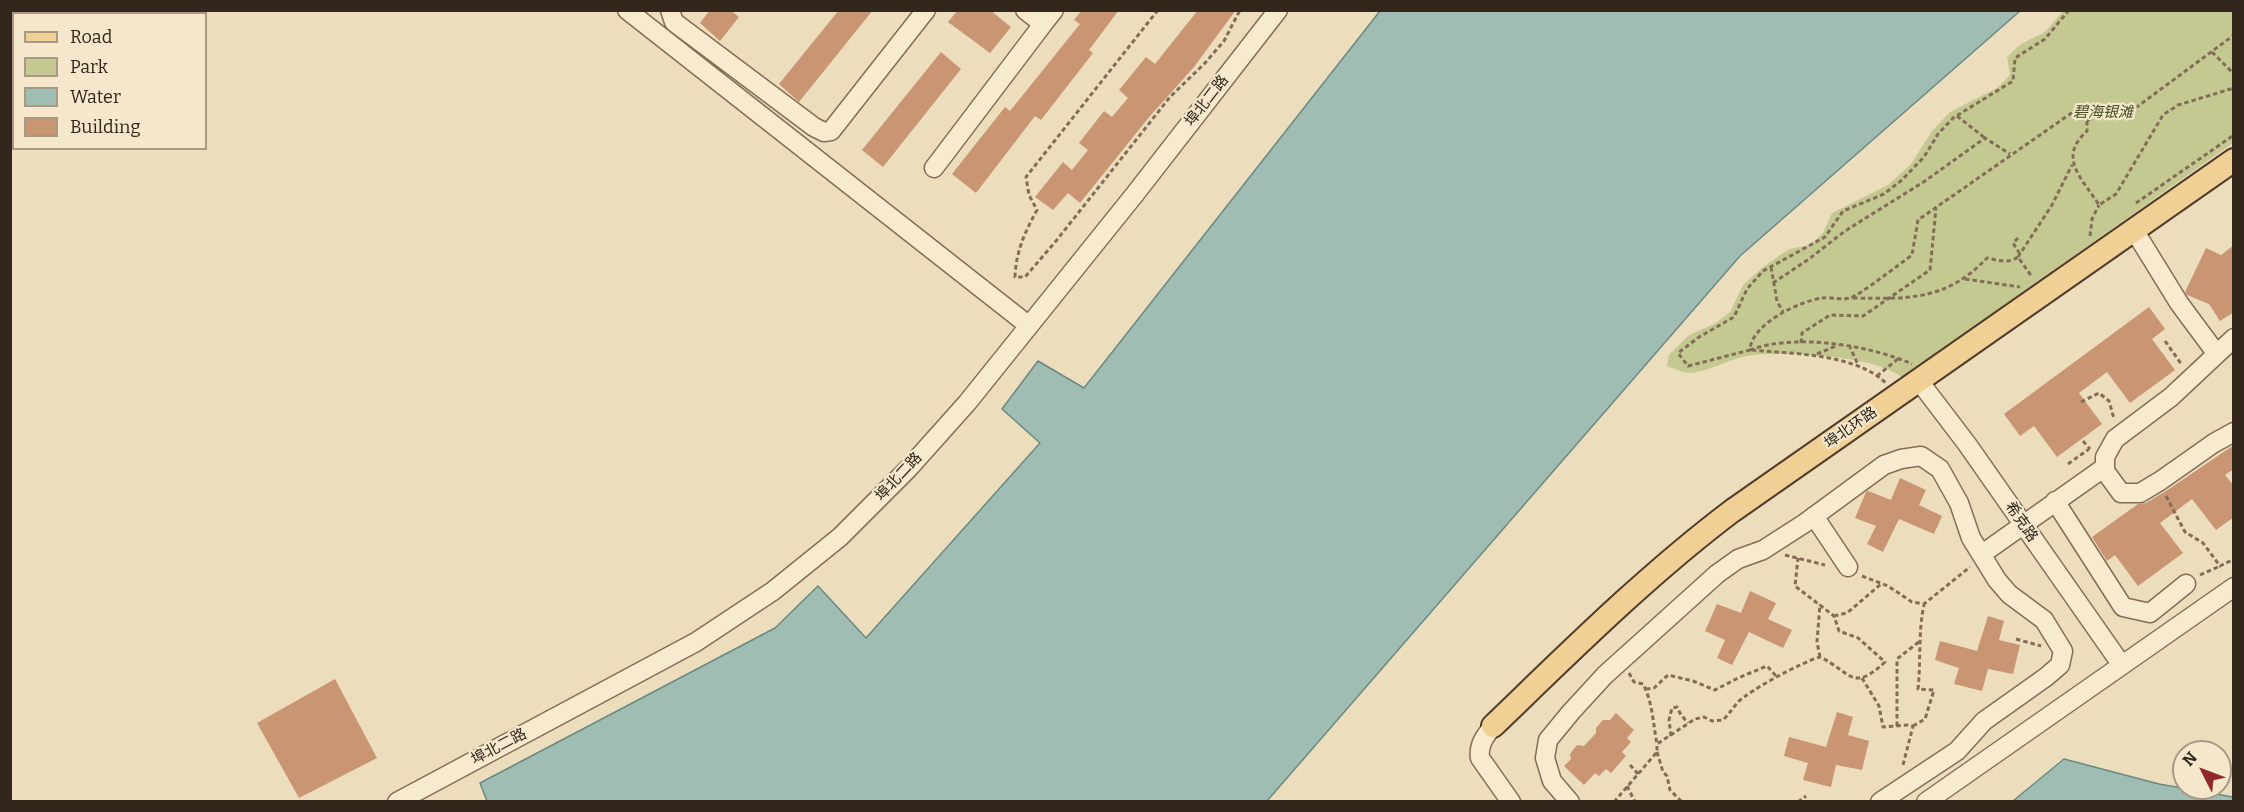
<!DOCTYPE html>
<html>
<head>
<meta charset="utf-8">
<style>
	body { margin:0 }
	#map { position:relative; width:2244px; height:812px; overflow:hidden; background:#ecddbd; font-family:Bitter,serif }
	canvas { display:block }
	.frame { position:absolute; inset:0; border:12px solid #33261b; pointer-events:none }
	.legend { position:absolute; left:12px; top:12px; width:195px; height:138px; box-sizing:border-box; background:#f4e7cc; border:2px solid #a79a85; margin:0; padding:8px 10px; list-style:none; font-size:18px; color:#33261b }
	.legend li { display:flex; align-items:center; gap:12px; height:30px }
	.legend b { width:30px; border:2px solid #a79a85 }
	.north { position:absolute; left:2172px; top:740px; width:60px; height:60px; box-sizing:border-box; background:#f4e7cc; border:2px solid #a79a85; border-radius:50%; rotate:312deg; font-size:16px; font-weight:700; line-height:24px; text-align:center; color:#33261b }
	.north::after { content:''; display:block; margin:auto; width:21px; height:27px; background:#90292c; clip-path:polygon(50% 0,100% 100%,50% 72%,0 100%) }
</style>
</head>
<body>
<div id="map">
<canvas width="2244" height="812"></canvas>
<div class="frame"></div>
<ul class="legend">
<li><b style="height:8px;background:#f0d094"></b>Road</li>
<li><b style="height:16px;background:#c4c992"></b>Park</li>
<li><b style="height:16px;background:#a0bdb4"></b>Water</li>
<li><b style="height:16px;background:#c99573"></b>Building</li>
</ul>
<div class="north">N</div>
</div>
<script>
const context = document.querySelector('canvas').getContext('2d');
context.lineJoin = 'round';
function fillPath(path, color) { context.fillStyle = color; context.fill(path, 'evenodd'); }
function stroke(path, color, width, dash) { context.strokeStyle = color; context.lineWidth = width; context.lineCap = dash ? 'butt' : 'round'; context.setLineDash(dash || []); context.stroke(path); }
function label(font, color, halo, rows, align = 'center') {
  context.font = font + ' Bitter,"Noto Sans SC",serif'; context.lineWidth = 4.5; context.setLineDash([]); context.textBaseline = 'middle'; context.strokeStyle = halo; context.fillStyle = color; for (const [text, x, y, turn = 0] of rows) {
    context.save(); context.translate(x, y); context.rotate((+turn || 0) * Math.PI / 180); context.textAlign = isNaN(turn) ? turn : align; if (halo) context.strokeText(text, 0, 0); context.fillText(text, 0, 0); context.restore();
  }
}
const green = new Path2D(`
	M2063 11H2233V143L1994 312 1904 379C1877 355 1783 351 1747 356 1730 359 1704 373 1689 373 1683 373 1673 368 1667 366L1669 355 1689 335 1716 323 1730 312 1743 285 1763 267 1789 249 1810 245 1823 233 1832 213 1888 185 1911 164 1932 131 1950 112 1997 88 2010 75 2007 57 2021 44 2045 32Z`);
const water = new Path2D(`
	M1380 11H2020L1740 256 1267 801H487L480 783 775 628 818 586 866 638 1040 443 1002 409 1038 361 1084 388Z
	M2064 759 2159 784 2233 797V801H2013Z`);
const building = new Path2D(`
	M710 10H730L739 17 720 41 700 23Z
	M839 10H873L799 102 779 84Z
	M958 10H990L1011 27 990 53 948 22Z
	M1082 10H1119L1089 50 1093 53 1041 120 1035 116 976 193 952 174 1005 107 1010 111 1080 24 1074 20Z
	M1198 10H1236L1194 67 1150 116 1080 203 1068 193 1053 210 1035 197 1063 162 1072 170 1088 150 1079 143 1104 111 1112 117 1128 98 1119 90 1146 57 1155 64Z
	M941 52 961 69 883 167 862 150Z
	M2234 245V312L2220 321 2209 304 2187 295 2185 292 2206 248 2221 255Z
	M2149 307 2165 329 2152 339 2175 370 2130 403 2107 372 2079 393 2102 424 2057 457 2034 426 2020 436 2004 414Z
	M2234 445V469L2225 475 2234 486V517L2216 530 2192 499 2160 523 2183 553 2138 586 2115 555 2107 561 2092 537 2138 504 2146 503 2166 491Z
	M1900 478 1926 490 1919 505 1942 516 1934 534 1899 519 1883 552 1867 544 1876 526 1855 518 1866 492 1868 491 1891 500Z
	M1750 591 1776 603 1768 619 1792 630 1783 648 1749 632 1732 665 1717 658 1725 640 1705 631 1717 604 1741 613Z
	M1988 616 2004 621 1999 640 2020 645 2013 674 1988 669 1982 691 1954 684 1959 668 1935 660 1940 641 1977 651Z
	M335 679 377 758 299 798 257 723Z
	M1837 712 1853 717 1848 735 1869 741 1862 770 1836 765 1831 787 1803 780 1808 763 1784 756 1789 737 1826 747Z
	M1616 713 1634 730 1627 738 1631 742 1622 752 1626 756 1611 773 1606 769 1599 776 1595 773 1584 785 1564 766 1571 759 1570 754 1577 745 1584 746 1596 733V728L1603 720H1610Z`);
const path = new Path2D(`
	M1158 10 1026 177 1029 195 1037 210C1025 232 1016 251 1015 277H1025L1056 241 1170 97 1205 63 1224 41 1240 10
	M2069 10 2045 39 2015 58 2013 81 1953 118 1938 134 1924 157 1902 180 1884 194 1843 211 1825 237 1763 271 1747 289 1734 317 1699 337 1678 353 1688 366 1750 350C1751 324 1800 301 1822 298 1831 297 1842 300 1850 298 1860 295 1901 263 1912 255L1918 220 2073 112 2087 121 2109 107 2122 118 2234 35
	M2212 52 2234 74
	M1957 116 1985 138
	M2087 121V131C2057 158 2082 178 2099 205L2116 194 2163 115 2178 105 2234 88
	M2136 203 2234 135
	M2090 236 2092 219 2099 205
	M2018 238 2013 243 2020 254
	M2018 257 2052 205 2072 165
	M1771 267 1777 301 1783 312
	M1965 279 2020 287
	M1773 283 1809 259 1845 231 1925 181 1985 138 2010 154
	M1853 298C1908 299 1946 301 1987 258 1997 260 2009 264 2018 257L2032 277
	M2165 341 2182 365
	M1801 343 1802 333 1830 315 1863 316 1930 270 1936 208
	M1849 345 1859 367
	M1750 350C1795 333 1869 345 1912 364
	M1752 350C1792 354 1854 353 1886 383
	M1817 354 1838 345
	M1877 376 1899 358
	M2081 402 2099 393 2109 401 2114 419
	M2083 441 2090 449
	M2068 464 2089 449
	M2166 496 2185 532 2203 543 2220 566 2234 559
	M1785 555 1825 565
	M2200 575 2220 566
	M1862 576 1888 586 1912 602 1924 604 1970 567
	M1834 616 1847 613 1881 584
	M2016 639 2041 646
	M1820 657 1817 642 1820 604
	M1629 673 1634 682 1643 684C1653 703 1653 724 1657 744L1695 719 1704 717 1712 721 1723 720C1729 714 1733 708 1738 702 1750 690 1802 662 1820 657 1851 672 1852 693 1885 662L1858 638 1839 631 1834 616 1795 586 1798 558
	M1862 678 1879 706 1883 727 1908 725 1913 726 1903 765
	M1646 689 1654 688 1668 675 1693 681 1715 690 1738 678 1767 666 1777 677
	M1897 726V659L1920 641
	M1913 726 1925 719 1934 690 1918 689C1921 661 1918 632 1924 605
	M1671 736 1669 720 1672 708 1677 707 1681 715 1688 723
	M1657 752 1663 772 1667 776 1670 790 1682 802H1690
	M1630 765 1638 774
	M1627 786 1635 802
	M1614 802 1657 752V744
	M1798 802 1806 796`);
const minor = new Path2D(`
	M627 10 1028 325
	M670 10 674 22 814 127 824 132 831 131 926 10
	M1025 10 1043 24 1054 10
	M934 168 1043 24
	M2134 230 2179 303 2216 353
	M2234 338 2171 397 2115 439 2105 457V471L2121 493H2140L2160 481 2214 443 2234 432
	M1919 381 1967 444 2121 664
	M2055 501 2123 607 2150 613 2186 584
	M1814 516 1848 567
	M1982 554 2105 467
	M1493 726C1485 736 1478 745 1480 758L1511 802
	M397 802 696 642 773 591 840 537 908 469 967 403 1135 194 1278 10
	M1570 802 1552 781 1545 758 1548 740 1571 712 1605 675 1717 574 1738 559 1763 550 1805 523 1884 465 1901 459 1921 456 1940 469 1959 503 1971 538 1997 580 2009 594 2044 620 2063 651 2060 665 2046 677 1984 721 1957 751 1880 802
	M1926 802 2234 587`);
const major = new Path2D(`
	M1493 726C1570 652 1646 576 1732 511L2234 160`);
const streetNames = [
	["埠北二路",1207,101,-52],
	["埠北环路",1851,428,-35],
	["埠北二路",899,477,-47],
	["希克路",2021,522,55],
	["埠北二路",499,747,-28]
];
const parkNames = [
	["碧海银滩",2103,113]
];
fillPath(green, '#c4c992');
fillPath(water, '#a0bdb4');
stroke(water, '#698a81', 1.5);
fillPath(building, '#c99573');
stroke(minor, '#836d57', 21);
stroke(major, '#503c2b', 26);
stroke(path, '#836d57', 3, [4.5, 3]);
stroke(minor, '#f7eacf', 18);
stroke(major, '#f0d094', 22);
label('15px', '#33261b', '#f4e7cc', streetNames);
label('italic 15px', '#454f22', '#f4e7cc', parkNames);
</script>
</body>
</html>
